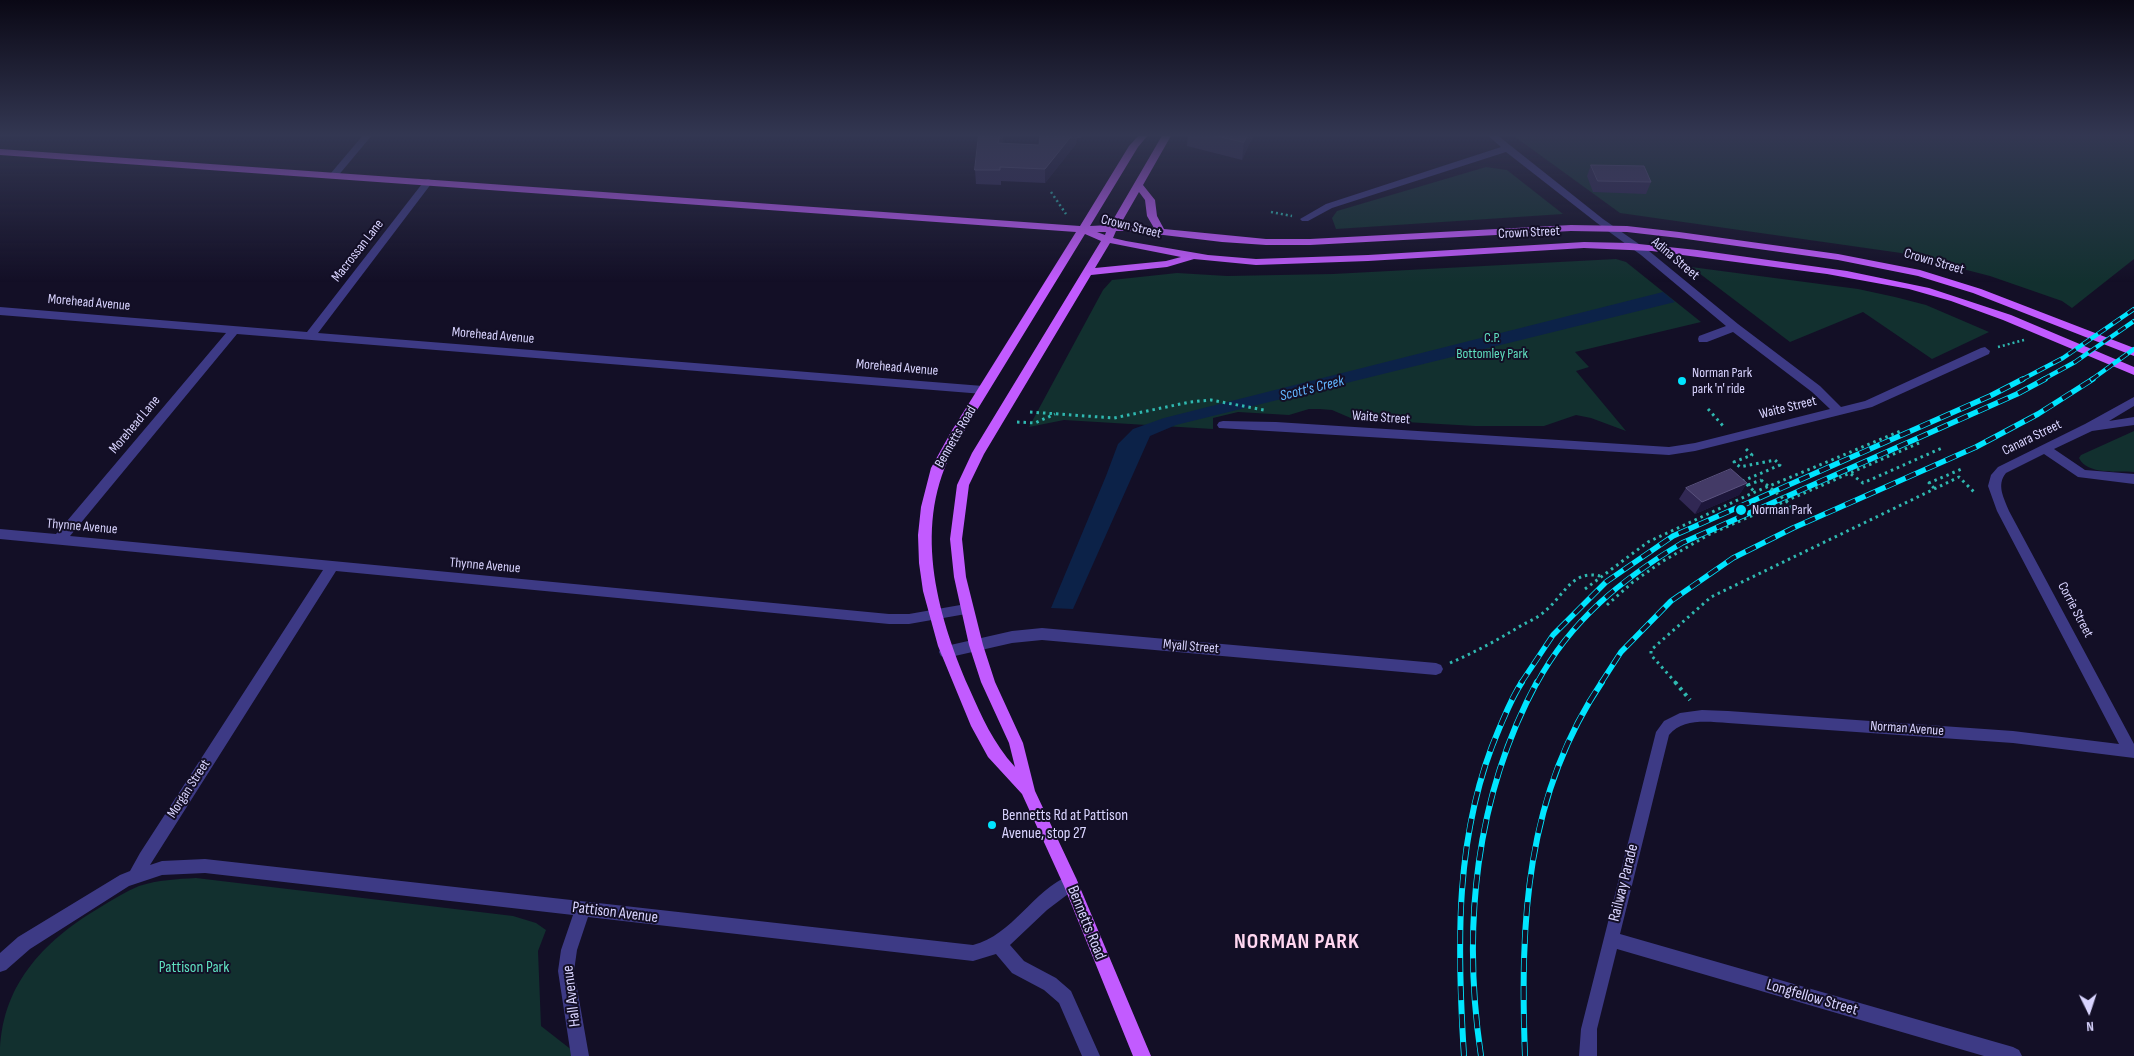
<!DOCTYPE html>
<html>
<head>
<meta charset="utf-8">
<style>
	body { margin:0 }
	#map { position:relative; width:2134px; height:1056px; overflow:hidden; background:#130f26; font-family:"Sofia Sans Condensed",sans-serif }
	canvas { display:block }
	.north { position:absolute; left:2064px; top:986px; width:50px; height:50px; -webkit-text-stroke:4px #130f26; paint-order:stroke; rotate:176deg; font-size:14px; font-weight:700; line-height:20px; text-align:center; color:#d9d4ff }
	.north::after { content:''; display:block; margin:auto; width:18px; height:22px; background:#d9d4ff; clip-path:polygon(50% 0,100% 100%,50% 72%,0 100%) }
</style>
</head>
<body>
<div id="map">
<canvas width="2134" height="1056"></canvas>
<div class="north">N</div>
</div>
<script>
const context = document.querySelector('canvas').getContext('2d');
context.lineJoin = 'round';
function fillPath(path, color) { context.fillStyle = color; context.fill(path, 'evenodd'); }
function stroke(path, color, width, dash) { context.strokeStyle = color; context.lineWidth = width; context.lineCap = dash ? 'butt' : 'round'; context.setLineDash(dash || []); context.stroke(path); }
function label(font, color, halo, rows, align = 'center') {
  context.font = font + ' "Sofia Sans Condensed",sans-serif'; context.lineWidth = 4; context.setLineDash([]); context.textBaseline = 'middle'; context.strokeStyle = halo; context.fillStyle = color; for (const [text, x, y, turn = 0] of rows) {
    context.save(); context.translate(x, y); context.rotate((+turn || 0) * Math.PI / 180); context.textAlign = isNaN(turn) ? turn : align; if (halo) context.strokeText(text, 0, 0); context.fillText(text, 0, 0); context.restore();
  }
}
const green = new Path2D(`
	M1511 134H2134V259L2072 308 2062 301 1990 276 1901 253 1620 213Z
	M1486 167 1507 170 1563 214 1336 229 1332 218 1337 211Z
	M1616 259 1626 262 1701 322 1575 352 1589 367 1576 371 1626 431 1591 418 1576 415 1544 426H1475L1353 419 1332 410 1320 409H1309L1289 415 1238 412 1213 418V429L1064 420 1029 427 1103 290 1112 280 1177 273 1227 276 1333 274Z
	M1691 267 1858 289 1895 297 1926 305 1989 332 1932 359 1863 312 1790 342Z
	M2134 431V472C2118 471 2087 475 2079 458L2081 455Z
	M196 878 513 916 536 923 546 930 538 951 541 1026 573 1051 574 1056H0C0 987 42 942 99 908 112 900 125 892 139 886 158 880 177 879 196 878Z`);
const water = new Path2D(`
	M1663 292 1675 302 1176 425 1150 436 1073 609 1051 608 1106 476 1118 444 1133 429 1164 418Z`);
const pathFar2 = new Path2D(`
	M1051 192 1066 214
	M1271 212 1292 216
	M1998 347 2024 340`);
const pathFar1 = new Path2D(`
	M1708 409 1724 427
	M1030 412 1114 418 1190 402 1211 400 1264 410
	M1017 422 1035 423 1055 414
	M1746 449 1752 455 1734 462 1740 467 1775 460 1780 465 1743 481 1755 492
	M1851 474 1863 483 1942 448
	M1748 485 1761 480
	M1934 488 1929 483 1964 468
	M1774 507 1780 513 1792 506
	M1585 589 1648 542 1755 492 1903 430
	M1607 605 1633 582 1663 561 1710 534 1919 443
	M1450 663C1475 652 1498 640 1522 625 1530 621 1539 617 1545 611 1563 597 1572 569 1600 576
	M1676 683 1651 655V650L1711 597 1959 477 1975 493`);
const path = new Path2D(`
	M1675 682 1690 700`);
const minor = new Path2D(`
	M364 134H373L337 177H331V173Z
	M1486 134H1496L1603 219 1649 251 1738 324 1820 386 1841 407 1865 401 1981 348 1985 347 1990 351 1989 354 1872 407 1695 451 1669 455 1219 428 1217 425 1219 422 1223 421 1276 422 1669 447 1695 443 1830 409 1812 392 1733 332 1707 342H1699L1698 339 1699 336 1726 326 1641 255 1597 223 1506 152 1332 208 1308 221H1302L1300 219 1326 204 1501 147Z
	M428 179 431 180V184L318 333 983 386 989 390 983 394 237 334 70 536 889 614H909L966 604 971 605 973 609 971 613 966 614 909 624H889L336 571 150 865 162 861 205 859 973 945C1013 935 1032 891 1070 875L1076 878 1078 883 1076 888 1047 910 1010 945 1024 961 1056 978 1071 991 1100 1056H1082L1059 1003 1044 990 1012 973 996 954 973 961 588 917 577 950 574 971 589 1056H571L558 971 561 950 573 915 205 873 162 875 129 886 30 949 6 970 0 972V953L18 937 120 875 130 871 140 853 323 570 0 539V529L56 534 226 333 0 315V307L307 332 425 180Z
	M2134 397V406L2109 421 2134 417V425L2092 431 2054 449 2085 470 2134 474V484L2078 477 2044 454 2006 473C1996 485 2004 498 2009 511L2134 744V758L2013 743 1728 723C1708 722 1683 718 1669 735L1620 934 2013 1047 2019 1050 2022 1056H1984L1617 949 1597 1029V1056H1579L1581 1029 1656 732 1664 721 1680 713 1702 710 1728 711 2013 731 2119 744 1997 511 1988 486 1991 475 1998 467 2085 424Z
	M1042 628 1436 663 1441 665 1443 669 1441 673 1436 675 1042 640 1012 643 946 658 941 656 939 652 941 648 946 646 1012 631Z`);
const major = new Path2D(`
	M1140 134H1149L1138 147 1090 226 1110 225 1163 134H1172L1143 185 1155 200 1157 216 1164 229 1266 239H1310L1571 225 1627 226 1679 232 1838 254 1920 270 1981 289 2134 348V356L1973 293 1918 276 1838 260 1679 238 1627 232 1571 231 1310 245H1266L1222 242 1130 231H1116L1113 238 1126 241 1208 255 1256 259 1368 255 1584 242 1629 243 1697 250 1847 271 1929 288 2011 315 2134 367V375L2003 320 1951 301 1909 289 1827 274 1652 251 1584 248 1368 261 1256 265 1194 259 1167 267 1091 275 984 454 969 485 962 539 966 577 983 645 995 682 1023 743 1035 791 1076 878 1151 1056H1133L1064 886 1022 794 988 757 971 726 938 646 923 591 919 563 918 535 921 507 931 468 951 432 1076 232 0 155V149L1080 226 1129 146ZM1139 192 1145 200 1147 216 1154 228 1120 225ZM1097 232H1106L1105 235ZM1085 234 1101 241 972 453 957 485 950 539 954 577 969 645 981 682 1009 743 1015 767C993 743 982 717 969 688 936 612 912 523 955 446ZM1110 243 1181 257 1166 261 1095 268Z`);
const railFar2 = new Path2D(`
	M2021 380 2063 358 2134 309
	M2042 380 2075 362 2134 321
	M2091 380 2134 349`);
const railFar1 = new Path2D(`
	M1521 683 1553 635 1606 582 1673 536 1990 396 2023 379
	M1537 683C1571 620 1622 579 1682 543L2017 394 2045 379
	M1601 683 1621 652 1671 601 1733 558 1793 528 1976 447 2038 414 2093 379`);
const rail = new Path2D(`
	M1464 1056C1457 946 1454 833 1499 729 1506 713 1512 697 1522 682
	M1481 1056C1462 928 1475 796 1537 682
	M1525 1056C1520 923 1525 796 1602 682`);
const pathBridge = new Path2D(`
	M1761 480 1792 506`);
const wall = new Path2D(`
	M977 134H1004L1002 144 1039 145 1040 134H1081V138H1077L1076 144 1045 183 1001 181V185L976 184 975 170 979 135Z
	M1188 134H1254L1242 160 1187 146Z
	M1591 165 1651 182 1646 194 1593 192 1587 176Z
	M1747 483 1739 495 1695 514 1679 499 1686 488Z`);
const shadedWall = new Path2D(`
	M1000 134H1004L999 157 998 143Z
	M1073 134H1077L1076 144 1045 183V169Z
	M1248 134H1254L1242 160 1244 142Z
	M1747 483 1739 495 1695 514 1702 502Z`);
const building = new Path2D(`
	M979 134H1000L998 143 1039 145 1040 134H1073L1045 169 1000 167V170H975Z
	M1209 134H1248L1244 142Z
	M1591 165 1644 166 1651 182 1598 181Z
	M1731 469 1747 483 1702 502 1686 488Z`);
const markers = [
	[1682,381,5,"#00e5ff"],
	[1741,510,6,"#00e5ff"],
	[992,825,5,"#00e5ff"]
];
const streetNames = [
	["Crown Street",1131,227,14],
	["Crown Street",1529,233,-3],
	["Macrossan Lane",358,251,-52],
	["Adina Street",1675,259,40],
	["Crown Street",1934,262,16],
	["Morehead Avenue",89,303,5],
	["Morehead Avenue",493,336,5],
	["Morehead Avenue",897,368,5],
	["Waite Street",1788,408,-14],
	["Waite Street",1381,418,4],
	["Morehead Lane",135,425,-50],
	["Bennetts Road",956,437,-60],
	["Canara Street",2032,438,-26],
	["Thynne Avenue",82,527,5],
	["Thynne Avenue",485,566,5],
	["Corrie Street",2075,610,62],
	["Myall Street",1191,647,5],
	["Norman Avenue",1907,729,4],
	["Morgan Street",189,789,-57]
];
const parkNames = [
	["C.P.",1492,338],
	["Bottomley Park",1492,354]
];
const poiNames = [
	["Norman Park",1692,373],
	["park 'n' ride",1692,389],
	["Norman Park",1752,510]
];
const waterNames = [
	["Scott's Creek",1312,389,-14]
];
const nearPoinames = [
	["Bennetts Rd at Pattison",1002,816],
	["Avenue, stop 27",1002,834]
];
const nearStreetnames = [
	["Railway Parade",1624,883,-76],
	["Pattison Avenue",615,913,7],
	["Bennetts Road",1086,923,68],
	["Hall Avenue",572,996,-97],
	["Longfellow Street",1812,998,16]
];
const nearParknames = [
	["Pattison Park",194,968]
];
const nearDistrictnames = [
	["NORMAN PARK",1297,942]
];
fillPath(green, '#12302f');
fillPath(water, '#0c2248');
stroke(pathFar2, '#2fb8b0', 2.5, [2, 3]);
stroke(pathFar1, '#2fb8b0', 3, [2.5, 4]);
stroke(path, '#2fb8b0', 4, [3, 4.5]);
fillPath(minor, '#3d3a85');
fillPath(major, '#c25bff');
stroke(railFar2, '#00e5ff', 4.5);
stroke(railFar1, '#00e5ff', 5.5);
stroke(rail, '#00e5ff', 6);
stroke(railFar2, '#130f26', 3, [9]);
stroke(railFar1, '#130f26', 4, [11]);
stroke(rail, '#130f26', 4.5, [14]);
stroke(pathBridge, '#2fb8b0', 3, [2.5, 4]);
fillPath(wall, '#312854');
fillPath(shadedWall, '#1d163a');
fillPath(building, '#433a66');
stroke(building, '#5a527e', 1);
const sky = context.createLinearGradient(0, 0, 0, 282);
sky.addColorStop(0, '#0a0815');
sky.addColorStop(0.48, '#333752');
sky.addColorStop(1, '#33375200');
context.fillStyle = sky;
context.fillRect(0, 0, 2134, 282);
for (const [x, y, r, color] of markers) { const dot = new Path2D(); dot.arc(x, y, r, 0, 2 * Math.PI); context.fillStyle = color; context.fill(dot); stroke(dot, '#130f26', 2); }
label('14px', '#d9d4ff', '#130f26', streetNames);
label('14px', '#5fe0c0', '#130f26', parkNames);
label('14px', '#d9d4ff', '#130f26', poiNames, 'left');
label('italic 15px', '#62b6ff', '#130f26', waterNames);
label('16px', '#d9d4ff', '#130f26', nearPoinames, 'left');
label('16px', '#d9d4ff', '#130f26', nearStreetnames);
label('16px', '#5fe0c0', '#130f26', nearParknames);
context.letterSpacing = '1px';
label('bold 22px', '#ffd6f0', '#130f26', nearDistrictnames);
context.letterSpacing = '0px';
</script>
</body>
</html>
